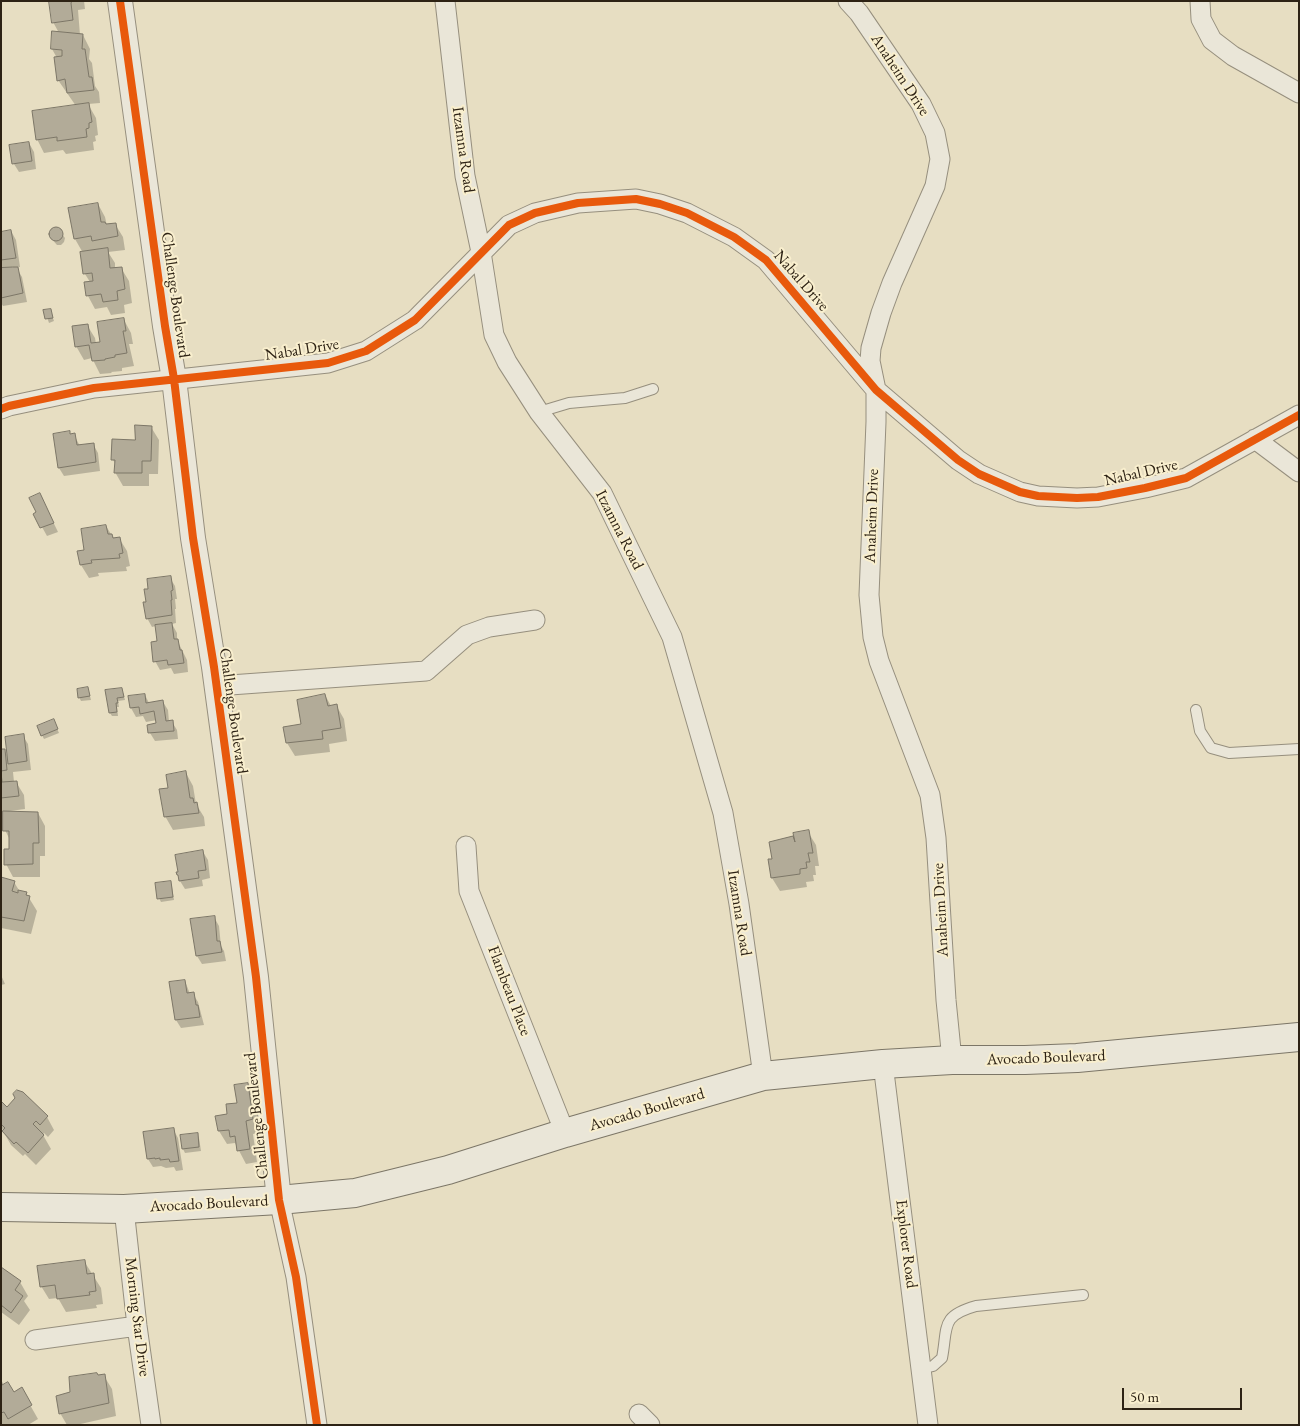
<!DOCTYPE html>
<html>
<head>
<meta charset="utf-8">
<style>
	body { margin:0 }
	#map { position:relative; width:1300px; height:1426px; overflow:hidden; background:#e7dec2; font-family:"EB Garamond",serif }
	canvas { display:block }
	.frame { position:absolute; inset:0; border:2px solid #2d2214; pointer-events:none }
	.scale { position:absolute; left:1122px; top:1388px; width:120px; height:22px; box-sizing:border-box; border:2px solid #2d2214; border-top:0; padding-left:6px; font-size:15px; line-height:18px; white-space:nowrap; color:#2d2214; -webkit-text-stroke:4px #f9efce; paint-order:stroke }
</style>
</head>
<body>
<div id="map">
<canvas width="1300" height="1426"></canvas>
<div class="frame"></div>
<div class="scale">50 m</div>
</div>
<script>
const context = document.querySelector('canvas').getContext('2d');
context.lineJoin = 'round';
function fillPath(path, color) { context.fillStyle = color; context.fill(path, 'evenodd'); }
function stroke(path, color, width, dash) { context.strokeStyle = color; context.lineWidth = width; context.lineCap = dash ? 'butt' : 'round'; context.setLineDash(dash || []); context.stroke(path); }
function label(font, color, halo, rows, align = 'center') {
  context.font = font + ' "EB Garamond",serif'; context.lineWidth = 4; context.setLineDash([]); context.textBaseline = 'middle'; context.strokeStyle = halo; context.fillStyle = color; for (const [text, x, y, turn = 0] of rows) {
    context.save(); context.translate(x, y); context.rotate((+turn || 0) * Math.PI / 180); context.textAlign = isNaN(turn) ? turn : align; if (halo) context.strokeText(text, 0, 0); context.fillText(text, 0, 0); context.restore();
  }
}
const shadow = new Path2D(`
	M56 1H84L85 9 78 10 80 35H83L90 49 89 59 92 63 95 86 99 92 100 103 88 104 96 118 98 135 95 136 96 141 93 142 94 150 66 154 63 150 44 153 37 139 76 106 58 80 57 58 52 49 59 33 53 22Z
	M29 143 34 152 36 169 19 172 14 164 11 146Z
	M98 204 105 217 107 226 115 224 123 237 125 250 108 252 115 263V269L121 268 129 281 132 303 124 305 125 313 111 315 107 307 95 309 88 296 90 282 85 274 83 253 75 239Z
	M53 229H58L65 238 64 242 61 245H57L50 237 51 231Z
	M11 231 16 240 20 267H16L22 277 27 302 3 306 1 303V233Z
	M50 310 54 321 49 323 45 311Z
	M124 320 131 333 133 344H129L134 366 122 368V371L111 372 112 373 100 374 92 358 84 360 76 346 87 325 95 338 96 344 102 343Z
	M151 427 159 440 158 474H149V486H123L115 472 116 465 113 460Z
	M71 435H74L80 446 93 444 98 453 100 471 64 476 59 468Z
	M44 503 58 532 47 536 42 527Z
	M106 526 114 539 119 538 127 551 130 566 126 567 127 571 98 573 99 576 89 578 81 565Z
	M170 578 175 586 177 599H175L176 609H175L176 623 172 624 177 633V640L187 660 188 672 174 674 171 668 160 670 155 661 159 642 156 626 152 627 147 618Z
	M88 688 91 700 81 701 79 697Z
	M122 689 125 700 118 701 119 707H117L118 716H112L110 713 107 691Z
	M145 695 149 703 163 702 168 710 169 722H172L177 730 178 739 155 741 150 733 149 726 157 724V720L146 722 143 716 136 717 131 708 129 697Z
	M325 695 331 706 336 705 344 719 347 741 329 744 330 752 295 756 287 743Z
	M55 724 59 733 44 739 38 727Z
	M23 736 28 744 31 770 13 772 14 782H16L24 795 25 809 10 811V812L38 813 45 826V856H40V877H13L6 864 11 850 10 840 5 830 4 811 1 812V750H4L9 758Z
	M186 773 193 786 196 804 204 817 205 826 173 830 165 816 170 789Z
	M808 832 816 845 819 866H815L816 875H813L814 881 806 882 807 887 780 891 772 878 773 860 771 843Z
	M203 852 208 860 210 878 202 880 203 886 185 889 180 881Z
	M1 878 14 882 20 892 26 893 37 911 31 934 1 928Z
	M170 883 172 886 174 900 161 902 159 898Z
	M214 917 219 926 221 946 224 951 226 961 202 964 197 956Z
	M1 975 5 984 1 985Z
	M185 981 190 994H193L198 1002 204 1025 181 1028 176 1020Z
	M247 1084 255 1097 260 1133 253 1134 257 1162 246 1164 235 1143 227 1144 219 1131 217 1117 229 1115 238 1104Z
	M1 1103 7 1109 47 1117 54 1130 48 1137 44 1133 43 1135 51 1149 36 1165 25 1154 23 1156 11 1145 3 1131 1 1126Z
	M173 1129 178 1138 183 1170 176 1171 174 1167 166 1168 161 1166 153 1167 148 1159Z
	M197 1134 199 1138 201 1151 185 1153 183 1149Z
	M84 1261 101 1288 103 1304 96 1305 97 1308 66 1312 58 1298 49 1299 41 1286Z
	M1 1269 20 1282 28 1296 24 1301 30 1310 19 1325 1 1312Z
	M98 1376H104L112 1389 116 1416 76 1425H67L60 1413 72 1393Z
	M1 1380 4 1385 13 1393 21 1389 38 1419 28 1425H1Z`);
const building = new Path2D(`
	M49 1H72L71 3 73 20 52 23Z
	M52 31 83 34 82 49H85L89 77H92L94 90 67 93 65 79 57 81 54 57 62 56V50L51 49Z
	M89 103 92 122 89 123V128L86 129 87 137 57 141V137L36 140 32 111Z
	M29 142 32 161 12 164 9 145Z
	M98 203 101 222H105L106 224 116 223 118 236 92 241 91 236 74 239 68 208Z
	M49 234a7 7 0 1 1 14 0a7 7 0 1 1-14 0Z
	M11 230 16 258 1 260V232Z
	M108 248 110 268 122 267 125 289 117 291 118 300 103 302 101 294 86 296 84 282 93 281 92 273 83 274 80 252Z
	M13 267H18L23 293 1 298V268Z
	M51 309 53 318 45 319 43 310Z
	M124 318 126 331H123L127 353 115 355V357L105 359V360L92 361 89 345 75 347 72 326 88 324 91 343 100 342 97 322Z
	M135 425 152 426 151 461H142V473H114L115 460H111L112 439 135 440Z
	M70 431V434L75 433 77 445 94 443 96 462 58 468 53 434Z
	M40 493 54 523 40 528 33 514 36 512 29 498Z
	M106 525 108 534H112L113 538 120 537 123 553 119 554 120 558 91 560 92 563 80 565 77 551 84 550 81 529Z
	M171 576 173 590 171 591 172 600H171L172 615 146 619 143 602H146L144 589H148L147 579Z
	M172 623 174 639H178L180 650H182L184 663 168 665 167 660 153 662 151 642 157 641 155 625Z
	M88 687 90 696 78 698 77 689Z
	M122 688 124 697 117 698 118 703H116L117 712 109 713 105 690Z
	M145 694 146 703 163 700 166 721 173 720 174 731 148 733 147 725 156 723 154 711 140 714 139 707 130 708 128 696Z
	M325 694 328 706 337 704 341 728 322 731 323 739 286 743 283 727 301 724 297 700Z
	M54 719 58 729 41 736 37 726Z
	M24 734 27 761 8 764 5 737Z
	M1 749H5L7 770 1 771Z
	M186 771 190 798H193L194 803 197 802 199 813 164 817 159 789 168 788 166 775Z
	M1 772 2 782 17 781 19 796 1 798Z
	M3 811 38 812 39 843H33V864L4 865V849H9V831H3Z
	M809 830 813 853H808L810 862H806L807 868 800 869V874L771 878 768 859H772L769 842 793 836 795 842 793 833Z
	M203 850 206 870 198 871 199 878 179 881 178 875H177L176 872H178L175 855Z
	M1 877 15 881 12 891 18 893V890L27 892 26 895 30 896 24 921 1 917Z
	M171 881 173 897 157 899 155 883Z
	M215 916 217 941H220L222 952 196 956 190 919Z
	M185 980 187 993 194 992 196 1005H198L200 1017 175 1020 169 982Z
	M248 1083 253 1119 246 1121 250 1149 237 1151 235 1136 230 1137 229 1130 218 1131 215 1116 227 1114 226 1104 237 1103 234 1085Z
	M17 1090 23 1092 48 1116 40 1125 36 1121 33 1124 44 1135 28 1153 16 1142 14 1144 2 1131 5 1128 1 1124V1101L7 1107 15 1098 13 1094Z
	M174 1128 179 1161 170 1162 169 1159 160 1160V1158L155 1159V1158L147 1159 143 1132Z
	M198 1133 199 1147 182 1149 180 1135Z
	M85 1260 87 1274 94 1273 96 1291 89 1292 90 1295 57 1299 55 1285 40 1287 37 1266Z
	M1 1267 21 1281 15 1290 23 1296 11 1313 1 1305Z
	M97 1373 98 1375 105 1374 109 1403 59 1414 56 1396 70 1392 69 1377Z
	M8 1382 14 1392 22 1387 32 1405 8 1419 4 1412 1 1413V1386Z`);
const service = new Path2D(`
	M539 412 569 403 625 398 653 389
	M1196 710 1200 731 1211 748 1229 753 1299 749
	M921 1369 933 1366 942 1358C948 1327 940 1316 976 1306L1083 1295`);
const minor = new Path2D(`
	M445 1 465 176 481 252 494 335 507 362 539 412 602 493 672 637 723 813 739 904 763 1076
	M848 1 859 13 921 104 935 133 940 159 935 186 892 283 881 313 871 348 870 361 876 390V422L869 595 873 637 879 661 930 795 936 838 946 1000 952 1060
	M1200 1 1201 19 1212 40 1233 56 1299 93
	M1 409 9 406 94 388 328 363 366 351 415 320 509 225 535 213 578 203 636 199 660 204 687 213 734 237 766 260 876 390 958 460 979 474 1020 492 1038 496 1077 498 1098 497 1145 488 1186 478 1299 415
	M1255 439 1299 472
	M216 686 426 671 467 635 489 627 535 620
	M466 846 469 891 565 1133
	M883 1064 928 1425
	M279 1200 296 1277 317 1425
	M124 1209 137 1326 151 1425
	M35 1340 137 1326
	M639 1414 650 1425`);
const tertiary = new Path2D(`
	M120 1 165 326 174 379 193 538 214 667 256 977 279 1200`);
const secondary = new Path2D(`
	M1 1207 124 1209 279 1200 355 1193 448 1170 565 1133 763 1076 883 1064 952 1060H1025L1077 1058 1299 1037`);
const cycleway = new Path2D(`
	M120 1 165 326 174 379 193 538 214 667 256 977 279 1200 296 1277 317 1425
	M1 409 9 406 94 388 328 363 366 351 415 320 509 225 535 213 578 203 636 199 660 204 687 213 734 237 766 260 876 390 958 460 979 474 1020 492 1038 496 1077 498 1098 497 1145 488 1186 478 1299 415`);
const streetNames = [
	["Anaheim Drive",900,75,57],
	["Itzamna Road",463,150,82],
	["Nabal Drive",801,281,49],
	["Challenge Boulevard",175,295,82],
	["Nabal Drive",302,350,-9],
	["Nabal Drive",1141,473,-13],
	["Anaheim Drive",872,516,-88],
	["Itzamna Road",619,530,63],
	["Challenge Boulevard",233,711,82],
	["Anaheim Drive",941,910,-93],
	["Itzamna Road",739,913,81],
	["Flambeau Place",509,991,69],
	["Avocado Boulevard",1046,1058,-2],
	["Avocado Boulevard",647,1110,-16],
	["Challenge Boulevard",257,1116,-96],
	["Avocado Boulevard",209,1204,-3],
	["Explorer Road",906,1244,83],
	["Morning Star Drive",137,1317,83]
];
fillPath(shadow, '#0003');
fillPath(building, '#b2ab98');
stroke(building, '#7c7667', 1);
stroke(service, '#968f7e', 12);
stroke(minor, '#968f7e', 21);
stroke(tertiary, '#968f7e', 26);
stroke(secondary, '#7c7667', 30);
stroke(service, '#eae6d8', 10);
stroke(minor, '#eae6d8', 19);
stroke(tertiary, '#eae6d8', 24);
stroke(secondary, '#eae6d8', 28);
stroke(cycleway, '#e8590c', 8);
label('16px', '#2d2214', '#f9efce', streetNames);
</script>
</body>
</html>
